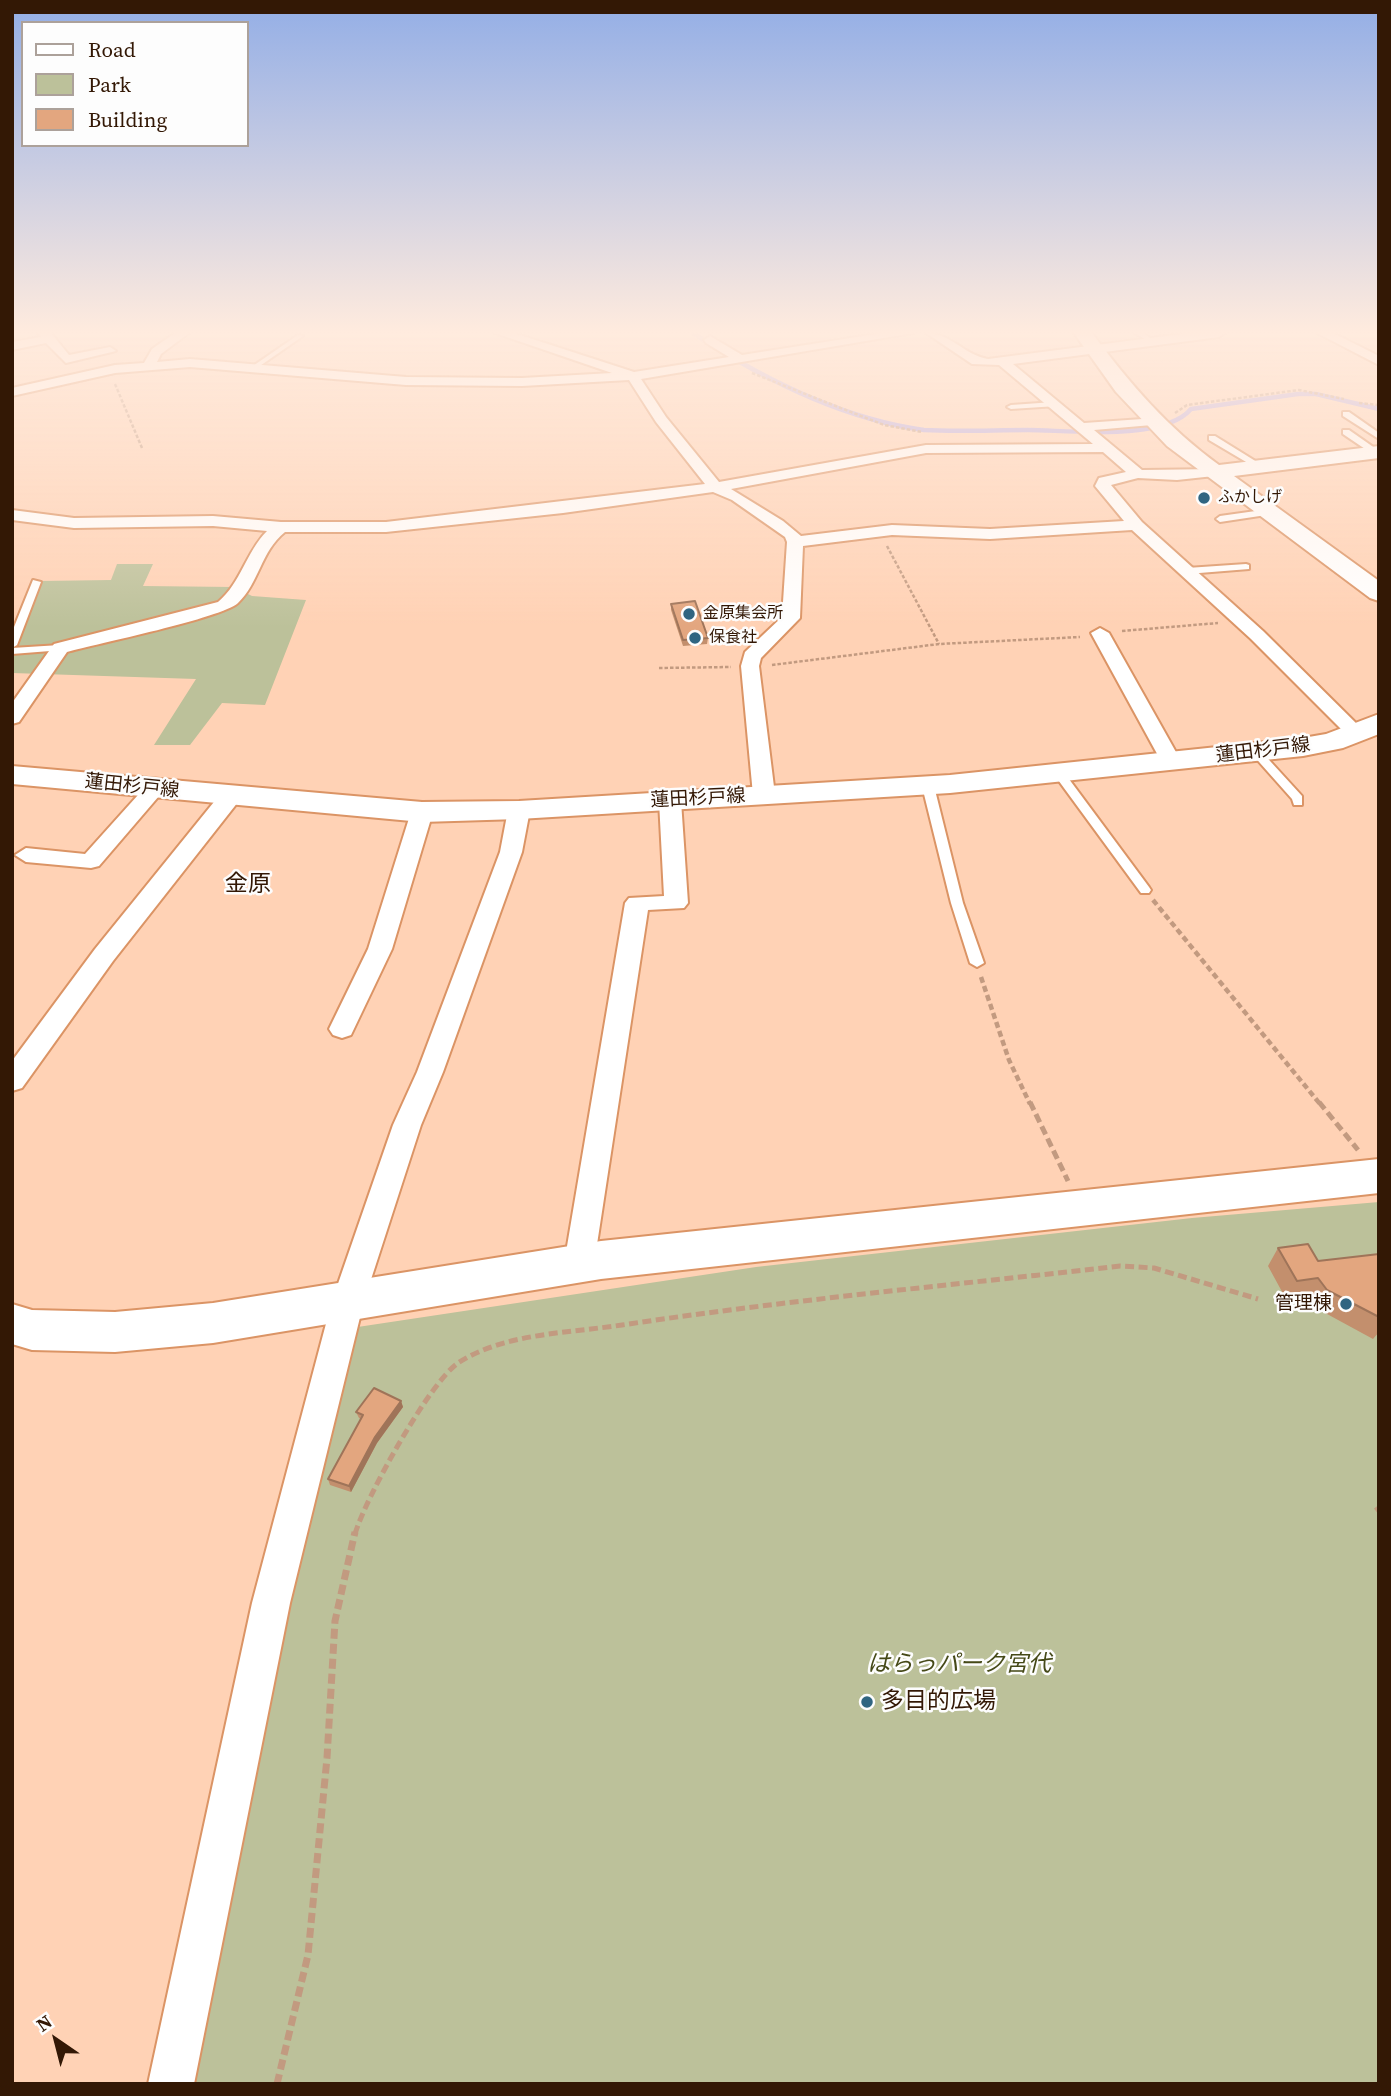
<!DOCTYPE html>
<html>
<head>
<meta charset="utf-8">
<style>
	body { margin:0 }
	#map { position:relative; width:1391px; height:2096px; overflow:hidden; background:#ffd2b5; font-family:"Source Serif 4",serif }
	canvas { display:block }
	.frame { position:absolute; inset:0; border:14px solid #331805; pointer-events:none }
	.legend { position:absolute; left:21px; top:21px; width:228px; height:126px; box-sizing:border-box; background:#fdfdfd; border:2px solid #aca19a; margin:0; padding:9px 12px; list-style:none; font-size:21px; color:#331805 }
	.legend li { display:flex; align-items:center; gap:14px; height:35px }
	.legend b { width:35px; border:2px solid #aca19a }
	.north { position:absolute; left:21px; top:2005px; width:70px; height:70px; -webkit-text-stroke:5px #fdfdfd; paint-order:stroke; rotate:325deg; font-size:19px; font-weight:700; line-height:28px; text-align:center; color:#331805 }
	.north::after { content:''; display:block; margin:auto; width:24px; height:32px; background:#331805; clip-path:polygon(50% 0,100% 100%,50% 72%,0 100%) }
</style>
</head>
<body>
<div id="map">
<canvas width="1391" height="2096"></canvas>
<div class="frame"></div>
<ul class="legend">
<li><b style="height:9px;background:#fff"></b>Road</li>
<li><b style="height:19px;background:#bcc19a"></b>Park</li>
<li><b style="height:19px;background:#e3a67f"></b>Building</li>
</ul>
<div class="north">N</div>
</div>
<script>
const context = document.querySelector('canvas').getContext('2d');
context.lineJoin = 'round';
function fillPath(path, color) { context.fillStyle = color; context.fill(path, 'evenodd'); }
function stroke(path, color, width, dash) { context.strokeStyle = color; context.lineWidth = width; context.lineCap = dash ? 'butt' : 'round'; context.setLineDash(dash || []); context.stroke(path); }
function label(font, color, halo, rows, align = 'center') {
  context.font = font + ' "Source Serif 4","Noto Sans JP",serif'; context.lineWidth = 5; context.setLineDash([]); context.textBaseline = 'middle'; context.strokeStyle = halo; context.fillStyle = color; for (const [text, x, y, turn = 0] of rows) {
    context.save(); context.translate(x, y); context.rotate((+turn || 0) * Math.PI / 180); context.textAlign = isNaN(turn) ? turn : align; if (halo) context.strokeText(text, 0, 0); context.fillText(text, 0, 0); context.restore();
  }
}
const green = new Path2D(`
	M117 564H153L143 586 234 587 252 596 306 600 265 705 222 703 190 745H154L196 679 12 673V652L41 581 111 580Z
	M1379 1202V2084H183L275 1616 351 1328 756 1267 1192 1218Z`);
const stream = new Path2D(`
	M693 333C761 378 842 419 924 430 959 432 993 430 1028 430 1068 430 1163 442 1191 409L1298 394H1316L1379 409`);
const pathFar3 = new Path2D(`
	M752 373 884 425 922 432
	M115 384 142 448
	M1359 403 1379 405
	M1175 413 1187 405 1299 390 1344 399
	M887 546 939 644
	M1122 631 1218 623
	M772 665 939 644 1080 637
	M659 668 731 667`);
const pathFar2 = new Path2D(`
	M1153 900 1320 1104
	M981 977 1009 1060 1030 1104`);
const pathFar1 = new Path2D(`
	M1030 1102 1068 1181
	M1319 1102 1358 1150
	M1376 1507 1379 1511
	M355 1534C365 1499 429 1383 458 1363 504 1333 569 1333 622 1325 787 1300 954 1285 1120 1266L1154 1268 1258 1299`);
const path = new Path2D(`
	M277 2084 308 1955 327 1758 335 1621 355 1532`);
const lane = new Path2D(`
	M1135 333H1143L1156 342 1151 343Z
	M298 335 303 336 254 370H250V368Z
	M1054 402 1057 406 1011 409 1007 407 1011 405Z
	M1343 412H1349L1379 433V439L1343 416Z
	M1343 430H1349L1379 451V455H1374L1343 434Z
	M1209 436H1215L1265 467 1258 469 1209 440Z
	M1270 509 1274 512 1273 514 1220 522 1216 519 1220 516Z
	M1246 564 1249 565V569L1187 574 1183 571 1187 568Z
	M33 580 41 582 17 645 12 648V632Z
	M60 645 65 648 63 650 12 654V648Z
	M1256 749 1260 750 1302 796V805H1294L1292 799 1252 754 1251 752Z
	M1059 770 1063 771 1149 887 1151 890 1149 893H1141L1053 773Z
	M928 783 934 786 963 903 984 963 977 967 970 963 951 903 922 786Z`);
const street = new Path2D(`
	M38 333H51L69 355 110 347 116 351 66 363 46 343 12 350V342L41 337Z
	M175 333H189L161 354 157 362 190 359 406 377 522 378 612 373 495 333H514L634 372 729 357 706 343 704 340 710 336 742 355 882 333H913L641 379 666 417 719 482 926 445 1093 444 999 365 972 364 926 333C951 333 964 355 988 359L1189 333H1225L1219 337 1013 364 1084 423 1157 418 1159 421 1152 425 1094 430 1142 470 1219 469V475L1214 476 1177 480 1138 478 1111 485 1142 522 1263 631 1366 733 1363 737H1349L1251 639 1132 530 990 539 892 535 803 546 800 618 761 658 759 666 775 795 772 800H756L753 795 741 666 745 652 782 617 787 542 785 537 732 500 713 492 563 513 386 532H285C261 551 259 583 238 603 222 618 96 644 67 652L19 722 12 724V703L54 644 218 602C241 583 246 552 267 531L213 526 74 528 12 520V510L74 518 213 516 281 522H386L705 484 656 422 629 380 522 386 406 385 190 367 115 373 12 396V388L115 365 144 363 152 349ZM1103 452 1126 472 1099 478 1095 486 1124 521 990 529 892 525 801 536 783 521 731 489 926 453Z
	M1317 333H1333L1379 356V365Z
	M1100 628 1109 633 1181 761 1178 765H1164L1161 761 1091 633Z
	M154 783 165 789 99 866 91 868 26 862 15 855 26 848 85 854 147 785Z
	M230 791 241 797 238 802 113 961 22 1088 12 1091V1061L95 949 222 792Z
	M670 795 681 801 688 903 684 908 648 910 594 1264 590 1273 579 1277 568 1273 564 1264 625 903 629 898 664 896 659 801Z
	M519 804 530 810 522 852 443 1072 421 1125 364 1301 290 1603 194 2084H148L252 1603 332 1301 393 1125 417 1072 500 852 508 810Z
	M422 806 433 812 392 949 351 1035 342 1038 333 1035 329 1029 368 949 411 812Z`);
const secondary = new Path2D(`
	M1074 333H1092C1130 384 1168 428 1219 465L1379 446V458L1234 476 1379 581V601L1370 598 1167 446 1116 392Z
	M1379 714V734L1343 748 1303 756 950 793 519 819 422 822 12 784V766L422 802 519 801 950 775 1303 738 1326 734Z
	M1379 1159V1193L601 1279 213 1343 115 1352 32 1350 12 1344V1304L32 1310 115 1312 213 1303 601 1241Z`);
const wall = new Path2D(`
	M671 604 708 638 707 644 683 646 671 610Z
	M1278 1248 1318 1261 1379 1254V1332L1373 1339 1316 1308 1307 1296 1286 1299 1268 1266Z
	M401 1401 403 1407 377 1443 351 1492 330 1485 328 1479 361 1419 359 1418 356 1412Z`);
const shadedWall = new Path2D(`
	M401 1401 403 1407 377 1443 351 1492 349 1486 375 1437Z`);
const building = new Path2D(`
	M695 601 708 638 683 640 671 604Z
	M1308 1244 1318 1261 1379 1254V1317L1327 1290 1318 1278 1297 1281 1278 1248Z
	M374 1388 401 1401 375 1437 349 1486 328 1479 363 1415 356 1412Z`);
const markers = [
	[1204,498,7,"#306581"],
	[689,614,7,"#306581"],
	[695,638,7,"#306581"],
	[1346,1304,7,"#306581"],
	[867,1702,7,"#306581"]
];
const farPoinames = [
	["ふかしげ",1218,498],
	["金原集会所",703,614],
	["保食社",709,638]
];
const streetNames = [
	["蓮田杉戸線",1263,751,-7],
	["蓮田杉戸線",132,787,6],
	["蓮田杉戸線",698,799,-3]
];
const poiNames = [
	["管理棟",1332,1304]
];
const quarterNames = [
	["金原",248,885]
];
const nearParknames = [
	["はらっパーク宮代",959,1665]
];
const nearPoinames = [
	["多目的広場",881,1702]
];
fillPath(green, '#bcc19a');
stroke(stream, '#b3a6e4', 4.5);
stroke(lane, '#db9465', 4);
stroke(street, '#db9465', 4);
stroke(secondary, '#db9465', 4);
stroke(pathFar3, '#c29a80', 2.5, [3.5, 2]);
stroke(pathFar2, '#c29a80', 4.5, [6, 3.5]);
stroke(pathFar1, '#c29a80', 5, [9, 4.5]);
stroke(path, '#c29a80', 7, [10, 5]);
fillPath(lane, '#fff');
fillPath(street, '#fff');
fillPath(secondary, '#fff');
fillPath(wall, '#c38f6d');
fillPath(shadedWall, '#9f7459');
fillPath(building, '#e3a67f');
stroke(building, '#9f7459', 2);
const sky = context.createLinearGradient(0, 0, 0, 627);
sky.addColorStop(0, '#93aee6');
sky.addColorStop(0.53, '#ffebde');
sky.addColorStop(1, '#ffebde00');
context.fillStyle = sky;
context.fillRect(0, 0, 1391, 627);
for (const [x, y, r, color] of markers) { const dot = new Path2D(); dot.arc(x, y, r, 0, 2 * Math.PI); context.fillStyle = color; context.fill(dot); stroke(dot, '#fdfdfd', 2.5); }
label('16px', '#331805', '#fdfdfd', farPoinames, 'left');
label('19px', '#331805', '#fdfdfd', streetNames);
label('19px', '#331805', '#fdfdfd', poiNames, 'right');
label('23px', '#331805', '#fdfdfd', quarterNames);
label('italic 23px', '#454917', '#fdfdfd', nearParknames);
label('23px', '#331805', '#fdfdfd', nearPoinames, 'left');
</script>
</body>
</html>
